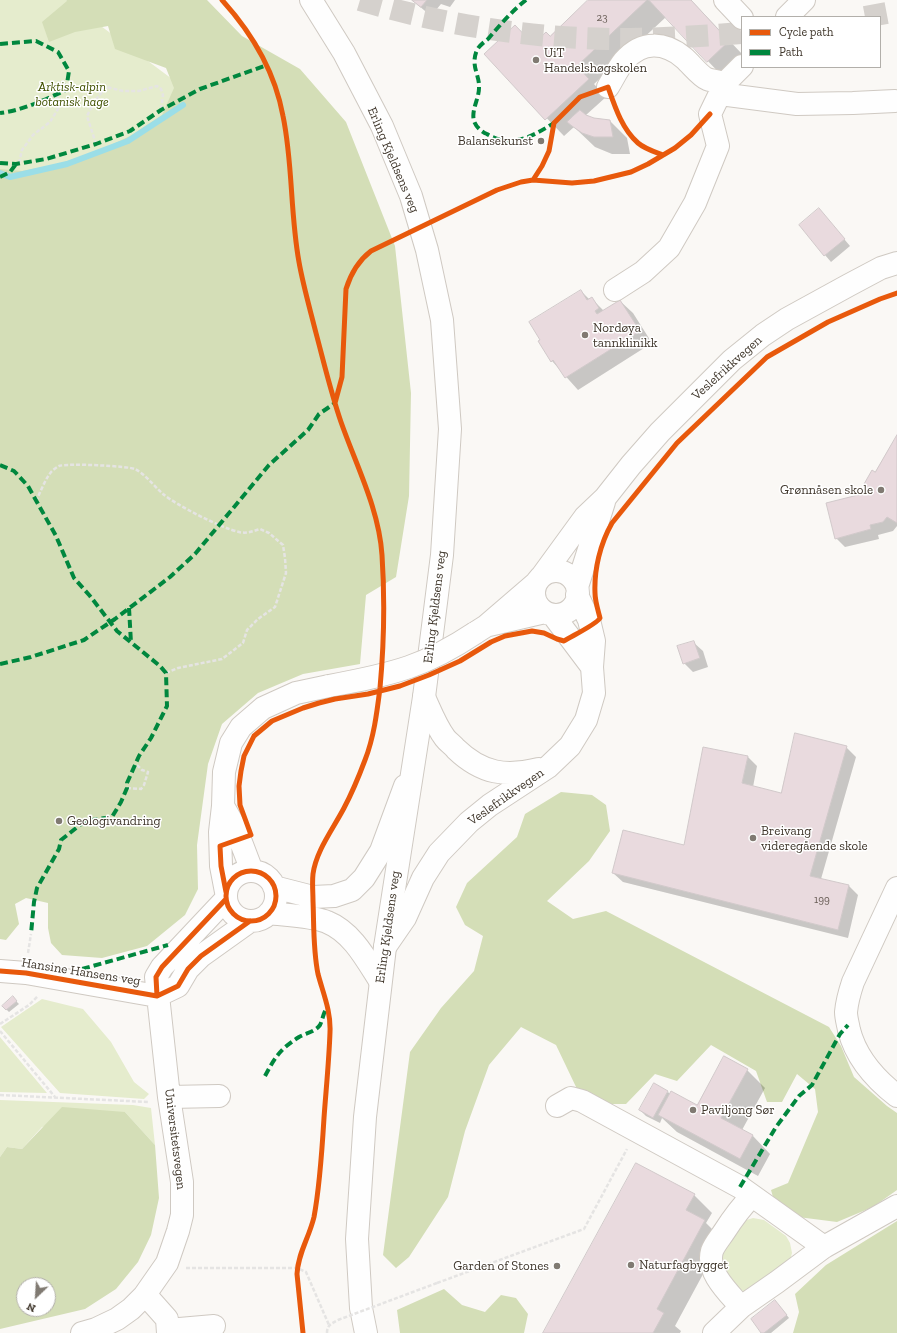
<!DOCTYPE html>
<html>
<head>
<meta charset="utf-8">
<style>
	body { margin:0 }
	#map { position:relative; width:897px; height:1333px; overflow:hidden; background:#faf8f5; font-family:"Zilla Slab",serif }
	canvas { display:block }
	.legend { position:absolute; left:741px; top:16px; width:140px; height:52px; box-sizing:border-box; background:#fff; border:1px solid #b2afaa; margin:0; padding:5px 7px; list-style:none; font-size:12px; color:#3f362b }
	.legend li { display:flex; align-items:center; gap:8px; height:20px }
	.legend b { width:20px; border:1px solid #b2afaa }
	.north { position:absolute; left:16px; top:1277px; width:40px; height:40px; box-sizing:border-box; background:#fff; border:1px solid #b2afaa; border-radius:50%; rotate:205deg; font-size:11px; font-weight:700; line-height:16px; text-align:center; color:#3f362b }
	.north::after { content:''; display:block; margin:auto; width:14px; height:18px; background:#807a72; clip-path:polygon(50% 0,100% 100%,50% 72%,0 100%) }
</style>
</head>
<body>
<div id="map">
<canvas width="897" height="1333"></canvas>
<ul class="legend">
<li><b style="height:5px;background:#e8590c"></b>Cycle path</li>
<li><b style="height:5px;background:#00873e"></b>Path</li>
</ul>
<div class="north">N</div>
</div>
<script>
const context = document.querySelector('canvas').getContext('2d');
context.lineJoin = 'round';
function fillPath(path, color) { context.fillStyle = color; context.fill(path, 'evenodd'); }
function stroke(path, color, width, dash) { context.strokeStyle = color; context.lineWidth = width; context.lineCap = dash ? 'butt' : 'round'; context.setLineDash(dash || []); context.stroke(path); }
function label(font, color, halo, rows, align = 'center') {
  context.font = font + ' "Zilla Slab",serif'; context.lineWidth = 3; context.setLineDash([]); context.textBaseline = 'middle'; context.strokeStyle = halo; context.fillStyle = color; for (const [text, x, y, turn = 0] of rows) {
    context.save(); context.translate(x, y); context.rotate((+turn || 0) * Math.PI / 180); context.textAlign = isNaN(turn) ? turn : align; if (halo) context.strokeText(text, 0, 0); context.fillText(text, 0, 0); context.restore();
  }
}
const green = new Path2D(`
	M0 0H66L207 105 0 202Z
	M42 999 83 1009 111 1042 134 1082 149 1094 144 1099 60 1093 1 1027Z
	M0 1037 47 1093 0 1092Z
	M0 1100 133 1105 151 1108 155 1145 125 1112 42 1127 22 1149 7 1147 0 1157Z
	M753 1218 764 1220 786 1236 790 1243 792 1253 789 1264 755 1289 744 1291 735 1289 728 1284 721 1258 724 1252 743 1221Z`);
const forest = new Path2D(`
	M66 0H207L242 36 300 69 346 122 395 246 411 393 409 496 396 577 366 595 360 664 303 674 258 693 222 724 208 764 197 845 198 889 185 915 147 946 102 958 62 955 51 943 48 928V903L26 898 15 904 19 924 6 940 0 939V169L22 171 58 164 98 151 130 136 162 115 174 88 166 68 115 49 108 26 75 32 49 42 42 22 67 1Z
	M561 792 592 795 606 805 610 831 589 861 547 901 573 919 606 911 829 1027 841 1046 854 1077 887 1106 897 1113V1190L873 1207 837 1222 798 1217 775 1204 771 1190 788 1183 818 1112 815 1089 797 1074 782 1102H767L756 1071 711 1045 677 1081 655 1074 626 1104H610L577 1089 556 1045 521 1027 489 1065 465 1131 448 1197 409 1257 396 1268 383 1255 410 1052 441 1008 474 971 483 936 465 925 456 907 467 883 517 837 525 814Z
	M62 1107 125 1112 155 1145 159 1198 151 1235 138 1262 116 1289 85 1309 0 1329V1157L7 1147 22 1149ZM24 1285H48V1309H24Z
	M897 1221V1333H793L799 1312 795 1294 826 1265Z
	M444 1289 462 1305 485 1312 501 1295 516 1298 528 1314 524 1333H400L397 1310Z`);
const shadow = new Path2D(`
	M412 0H455L450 7 441 4 431 16Z
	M589 0H691L742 54V63L725 79 666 17 594 84 606 97 586 115 589 118 610 121 627 138 630 154H612L595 147 574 127 564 136 485 54 534 45 550 37Z
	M819 209 850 246 831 262 825 255Z
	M581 291 590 300 592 299 604 311 620 301 633 313 652 343 578 390 552 361Z
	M897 437V526L893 531 878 535 879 539 845 547 836 538Z
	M693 642 703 651 708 667 693 672 684 663Z
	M846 747 856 757 821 879 849 886 858 895 848 938 623 882 613 873 685 846 747 756 757 766 753 787 781 794Z
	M13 998 19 1004 9 1012 3 1006Z
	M747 1070 765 1088 742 1130 753 1136 770 1154 758 1176 677 1132 662 1118 660 1123 646 1116 640 1110 668 1092 670 1094 698 1106Z
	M694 1195 712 1213 706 1223 722 1239 675 1326 681 1331 680 1333H545Z
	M778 1304 789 1318 771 1333H763Z`);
const stream = new Path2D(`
	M0 173 10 177 67 164 128 141 183 105`);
const building = new Path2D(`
	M412 0H427L421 7Z
	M588 0H647L577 66 589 79 545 120 484 54 515 25 533 44 546 32 550 36Z
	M649 0H691L729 41 707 62Z
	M580 110 586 115 594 118 610 120 613 137H594L582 133 572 126 567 122Z
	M819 208 845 239 824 256 799 225Z
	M581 290 587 300 592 297 599 308 595 311 597 314 620 300 640 331 565 378 553 360 551 362 538 341 540 340 529 322Z
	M897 435V523L887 517 883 522 870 525 871 529 835 539 826 503 862 494 867 486 864 484 872 470 875 472Z
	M694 641 700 658 683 664 677 646Z
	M795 733 847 746 810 876 849 885 838 930 612 873 623 830 684 845 703 747 748 756 742 783 781 793Z
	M13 996 17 1001 6 1010 2 1006Z
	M724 1056 748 1069 721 1118 753 1135 740 1159 658 1115 671 1091 697 1105Z
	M654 1083 668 1091 653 1118 639 1110Z
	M636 1163 695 1194 686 1210 705 1220 657 1309 664 1313 653 1333H543Z
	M775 1300 787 1315 764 1333H761L751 1319Z`);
const majorTunnel = new Path2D(`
	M360 0C443 25 534 39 621 39 661 39 702 36 742 33
	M865 17 897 11`);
const path = new Path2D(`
	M66 90 102 86 123 91H139L157 86 161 89 163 95 161 110
	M96 144 87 116 94 102 106 87
	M19 163 22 150 33 135 50 122 58 109 57 94
	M36 501C40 493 46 477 52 471 53 470 57 467 59 466 67 463 128 466 135 469 146 475 154 486 163 494 176 505 221 528 239 532 247 534 253 531 260 529L269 533 283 545 285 558 286 573 275 607 258 619 247 630 243 643 222 659 178 668 166 673
	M127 788 141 789 144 785 148 772 142 770 136 764
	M28 953 31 934
	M0 1024 29 1005 38 996
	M0 1031 55 1097
	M0 1095 149 1102
	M186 1268H297L306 1272 329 1325
	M437 1283 584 1229 627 1149`);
const minor = new Path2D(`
	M725 0 742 18
	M787 17 804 0
	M608 87C613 79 618 68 624 61 642 40 665 42 684 58 691 64 700 76 707 79 713 81 720 82 725 83
	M720 94 797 104 853 103 895 101
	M615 290 643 272 669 248 695 203 718 146 710 114 725 83 742 66
	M534 593a22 22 0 1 1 44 0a22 22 0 1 1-44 0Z
	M542 576 585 517 605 498 631 465 660 432 732 360 763 335 787 319 849 285 881 268 897 263
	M577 587 604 502
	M553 615 592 667
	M489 625 545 612
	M475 633 486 626 536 583
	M424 697C430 710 436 726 445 738 448 742 453 745 456 749 482 774 506 777 539 769
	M223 806 236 829 252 871
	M226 896a25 25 0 1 1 50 0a25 25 0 1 1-50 0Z
	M274 887 313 897 334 896 352 890 364 878 381 851 405 786
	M897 888 853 982C850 991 847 1001 846 1012 846 1018 848 1024 849 1030 856 1058 875 1079 897 1096
	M226 892 221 866 220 832 223 806 224 772 231 743 241 727 263 708 296 693 329 686
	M269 913C284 915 313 916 327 922 352 932 366 959 380 981
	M385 947 405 918 423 878 439 853 469 822 490 805 548 767 570 746 586 720 594 693 592 667 594 641 589 620 577 595
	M0 971 26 973 157 996 178 986 188 969 201 956 250 921
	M169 1097 219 1096
	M557 1106 571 1098 582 1101 740 1187 824 1247
	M144 1296 151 1301 167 1319 168 1333
	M741 1307C728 1292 706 1272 712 1251 714 1245 720 1238 724 1232 733 1218 740 1208 752 1196
	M168 1330 214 1326
	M82 1333 96 1329 117 1319 131 1309 144 1296 167 1263 178 1231 182 1215V1182L169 1097 156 977 162 967 226 899
	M714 1333 741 1307 777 1282 824 1247 897 1206`);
const highway = new Path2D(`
	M311 0 344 53 382 126 411 196 427 250 442 320 450 429 442 555 424 697 385 947 365 1117 357 1239 361 1308 366 1333`);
const pathBridge = new Path2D(`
	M327 1333C327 1325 331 1324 338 1320L437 1283`);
const minorBridge = new Path2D(`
	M329 686C356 681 383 676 409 667 432 659 454 647 475 633`);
const quiet = new Path2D(`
	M526 0C512 11 500 25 488 39 484 42 479 46 477 50 470 66 480 75 479 88 479 99 471 110 474 121 476 127 482 132 487 134 511 149 533 136 554 123
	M0 44 36 41 58 52 69 71 66 90C44 100 24 110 0 113
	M0 163 16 164 46 159 96 144 130 131 161 110 200 89 267 65
	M0 177 10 172 16 164
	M0 465 14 471 28 486 56 536 74 578 90 596 117 631 160 666 166 673 167 706 151 738 139 756 127 783V788L121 802 112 817 85 821 61 840 59 849 37 888 34 902 31 934
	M129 608 131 643
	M0 664 31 657 84 640 115 619 170 577 195 554 269 465 308 430 319 414 335 403
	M82 969 168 945
	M265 1076C275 1057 280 1049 299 1037 306 1033 315 1032 320 1025 323 1019 323 1013 327 1008
	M740 1187 776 1127 799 1096 812 1085 840 1034 848 1025`);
const cycleway = new Path2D(`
	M222 0C252 33 275 72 283 116 293 164 290 213 299 262 303 285 310 309 316 333 324 363 331 393 341 422 356 465 379 509 382 555 385 600 384 644 380 688 377 712 374 737 365 760 359 776 352 793 344 808 333 829 316 851 313 874 312 883 313 892 313 901 314 925 313 950 318 974 323 993 331 1011 330 1032 329 1061 326 1090 324 1118 322 1151 320 1185 314 1217 309 1238 298 1253 297 1274L303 1333
	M533 180 542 166 549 151 554 123 580 97 608 87C615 107 622 129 638 143 645 149 655 152 663 155
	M335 403 342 377 346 289C351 273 358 261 371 251L497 190 521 182 533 180 572 183 594 181 631 172 648 164 675 148 691 135 710 114
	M226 896a25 25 0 1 1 50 0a25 25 0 1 1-50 0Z
	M226 892 221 866 220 846 251 835 240 805 239 786 241 771 244 756 254 736 272 721 303 708 319 703 335 699 368 694 400 686 429 675 460 661 491 642 505 636 532 631 544 633 557 639 564 641C572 636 597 624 600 618 598 610 595 601 595 593 594 570 600 544 612 523L677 443 767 357 828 322 880 299 897 293
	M0 971 26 973 157 996 178 986 188 969 201 956 250 921
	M157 996 156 977 162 967 226 899`);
const markers = [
	[536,60,4,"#807a72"],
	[541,141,4,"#807a72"],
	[585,335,4,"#807a72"],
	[881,490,4,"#807a72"],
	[59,821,4,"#807a72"],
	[753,838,4,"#807a72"],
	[693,1110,4,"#807a72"],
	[631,1265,4,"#807a72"],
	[557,1266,4,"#807a72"]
];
const numberNames = [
	["23",602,18],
	["199",822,900]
];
const poiNames = [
	["UiT",544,53],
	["Handelshøgskolen",544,68],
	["Balansekunst",533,141,"right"],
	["Nordøya",593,328],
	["tannklinikk",593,343],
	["Grønnåsen skole",873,490,"right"],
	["Geologivandring",67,821],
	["Breivang",761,831],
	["videregående skole",761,846],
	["Paviljong Sør",701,1110],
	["Naturfagbygget",639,1265],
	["Garden of Stones",549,1266,"right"]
];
const parkNames = [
	["Arktisk-alpin",72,87],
	["botanisk hage",72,102]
];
const streetNames = [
	["Erling Kjeldsens veg",393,160,67],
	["Veslefrikkvegen",727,368,-42],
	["Erling Kjeldsens veg",435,607,-83],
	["Veslefrikkvegen",506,797,-35],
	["Erling Kjeldsens veg",388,927,-82],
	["Hansine Hansens veg",81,972,9],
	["Universitetsvegen",175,1139,83]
];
fillPath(green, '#e5eccd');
fillPath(forest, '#d4deb7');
fillPath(shadow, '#0003');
stroke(stream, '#9bdee7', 6);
fillPath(building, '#e9dade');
stroke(building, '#d1c9ca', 1);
stroke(majorTunnel, '#d5d1cd', 22, [22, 11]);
stroke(minor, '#cfc9c2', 24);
stroke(highway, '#cfc9c2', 24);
stroke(path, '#e5e4e3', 2.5, [4, 2]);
stroke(minor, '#fefefe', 22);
stroke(highway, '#fefefe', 22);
stroke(minorBridge, '#cfc9c2', 24, []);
stroke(pathBridge, '#e5e4e3', 2.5, [4, 2]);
stroke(minorBridge, '#fefefe', 22);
stroke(quiet, '#00873e', 4, [8, 4]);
stroke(cycleway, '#e8590c', 5);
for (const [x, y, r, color] of markers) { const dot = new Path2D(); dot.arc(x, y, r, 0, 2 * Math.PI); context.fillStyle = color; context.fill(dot); stroke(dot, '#fff', 1.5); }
label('11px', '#6a5f58', null, numberNames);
label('13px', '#3f362b', '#fff', poiNames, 'left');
label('italic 13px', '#415100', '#fff', parkNames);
label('13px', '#3f362b', '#fff', streetNames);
</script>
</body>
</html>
